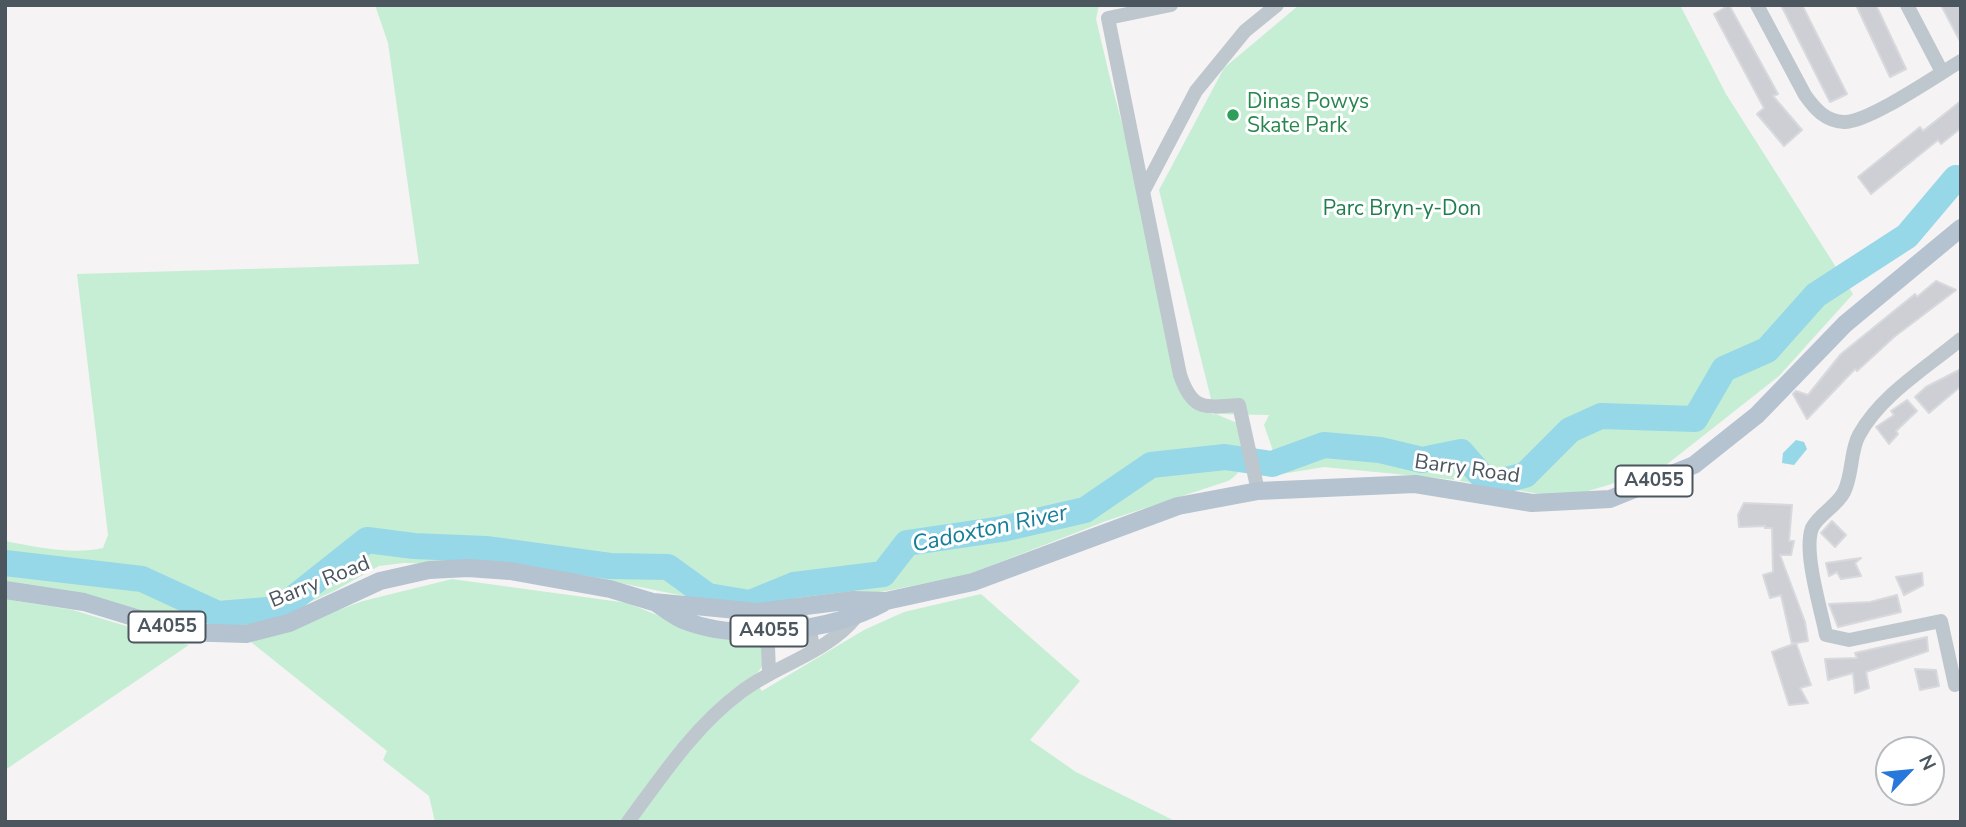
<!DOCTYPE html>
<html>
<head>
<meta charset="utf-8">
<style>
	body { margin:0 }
	#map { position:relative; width:1966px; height:827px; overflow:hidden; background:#f5f3f3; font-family:"Nunito Sans",sans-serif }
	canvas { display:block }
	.frame { position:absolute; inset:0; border:7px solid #4b565f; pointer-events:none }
	.north { position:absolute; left:1875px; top:736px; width:70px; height:70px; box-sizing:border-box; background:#fff; border:2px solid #b7bbbf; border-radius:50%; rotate:64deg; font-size:19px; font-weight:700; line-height:28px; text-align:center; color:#4b565f }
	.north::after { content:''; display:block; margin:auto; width:24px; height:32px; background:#2877da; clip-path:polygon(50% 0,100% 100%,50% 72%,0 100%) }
</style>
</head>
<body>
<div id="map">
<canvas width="1966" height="827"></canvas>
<div class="frame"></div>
<div class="north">N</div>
</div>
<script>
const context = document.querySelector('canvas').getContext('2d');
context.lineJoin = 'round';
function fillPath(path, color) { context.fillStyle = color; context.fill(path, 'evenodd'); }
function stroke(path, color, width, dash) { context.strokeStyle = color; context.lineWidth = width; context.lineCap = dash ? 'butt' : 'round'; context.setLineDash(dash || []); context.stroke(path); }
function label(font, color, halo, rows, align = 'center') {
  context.font = font + ' "Nunito Sans",sans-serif'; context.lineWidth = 6; context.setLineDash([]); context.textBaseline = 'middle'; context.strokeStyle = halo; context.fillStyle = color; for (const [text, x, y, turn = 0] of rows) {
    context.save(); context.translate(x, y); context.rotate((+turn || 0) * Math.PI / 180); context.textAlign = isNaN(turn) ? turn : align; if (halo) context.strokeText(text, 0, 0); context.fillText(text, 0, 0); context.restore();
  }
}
const green = new Path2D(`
	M375 5H1099L1096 19 1109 74 1196 408 1215 415 1159 190 1224 68 1299 5H1680L1726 94 1853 294 1779 376 1661 469 1565 498 1448 479 1324 467 1281 474 1264 425 1269 415 1216 414 1237 423C1244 447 1253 466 1228 481L1106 521 967 575 886 591 790 604 733 606 537 566 404 563 379 566 334 591 284 614 219 625 184 621 54 590 5 583V541C36 547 72 555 103 548L108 535 77 274 419 264 388 43Z
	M452 579 628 603 664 618 751 640 762 649 763 665 753 679 762 691 864 630 904 612 981 594 1080 681 1030 740 1076 772 1177 822H435L429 796 383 760 387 751 251 642 363 601Z
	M5 599 73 610 189 645 5 770Z`);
const water = new Path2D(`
	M1796 440 1804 442 1807 449 1794 465 1782 463 1783 453Z`);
const river = new Path2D(`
	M5 563 142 579 218 614 280 609 367 540 414 546 486 549 610 566 668 567 708 596 750 603 794 585 883 574 907 543 1002 529 1085 510 1151 465 1225 457 1272 464 1324 445 1380 450 1422 460 1461 452 1489 484 1525 475 1570 430 1601 416 1695 419 1724 369 1767 350 1816 295 1907 236 1956 178 1961 179`);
const building = new Path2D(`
	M1729 5 1778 94 1773 96 1802 130 1784 146 1757 114 1764 108 1714 14Z
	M1781 5H1802L1847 94 1830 102Z
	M1856 5H1876L1906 69 1890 77Z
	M1941 5H1961V43Z
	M1961 101V128L1941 144 1938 140 1871 194 1858 177 1920 127 1923 131Z
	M1936 281 1956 290 1894 337 1857 371 1855 369 1807 419 1793 394 1796 391 1808 395 1841 354 1915 294 1917 297Z
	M1961 369V386L1929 413 1915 397 1926 387Z
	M1907 400 1917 411 1896 431 1898 434 1889 444 1876 427 1894 415 1891 411Z
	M1744 503 1792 505 1789 541H1794L1791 555H1780L1805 622 1808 641 1796 643 1811 685 1800 688 1808 703 1789 705 1772 652 1796 643 1792 644 1781 595 1770 598 1763 575 1773 572 1772 528H1765V526L1739 527 1738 515Z
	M1832 521 1846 535 1835 547 1821 533Z
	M1861 558 1855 563 1861 576 1841 579 1837 572 1829 576 1826 563Z
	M1922 573 1923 585 1904 595 1896 577Z
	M1897 595 1901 612 1838 627 1829 604 1870 602Z
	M1927 637 1928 651 1866 672 1869 688 1855 693 1853 673 1828 680 1825 659 1857 658 1855 653Z
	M1915 669 1936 670 1939 686 1920 690Z`);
const minor = new Path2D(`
	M1171 5 1108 18 1180 375C1193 412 1204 407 1239 405L1258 491
	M1757 5 1805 95C1815 109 1825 121 1844 122 1868 123 1937 75 1961 61
	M1907 5 1942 72
	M1143 192 1196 91 1245 31 1277 5
	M793 609C805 623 814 632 812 651
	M755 631 768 646 769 672
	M1955 685 1941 621 1849 640 1826 635C1821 609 1803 552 1812 528 1818 515 1837 506 1844 492 1853 474 1850 451 1859 435 1881 395 1926 368 1961 339
	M628 822C662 776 694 727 741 692 776 665 827 653 856 617`);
const major = new Path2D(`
	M5 590 84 602 182 632 246 634 289 623 380 581 429 570 468 568 510 571 610 589 653 602 758 612 853 600 886 601 973 582 1178 506 1258 491 1415 484 1532 503 1610 499 1694 465 1757 415 1845 324 1961 228
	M656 603C665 609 674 616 683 620 740 643 831 631 883 603`);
const markers = [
	[1233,115,7,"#2e9e5b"]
];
const shields = [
	[1654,481,77],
	[167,627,77],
	[769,631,77]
];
const shieldNames = [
	["A4055",1654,481],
	["A4055",167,627],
	["A4055",769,631]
];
const leisureNames = [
	["Dinas Powys",1247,103],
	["Skate Park",1247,127]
];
const parkNames = [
	["Parc Bryn-y-Don",1402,210]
];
const streetNames = [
	["Barry Road",1467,470,8],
	["Barry Road",320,583,-22]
];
const waterNames = [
	["Cadoxton River",990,530,-12]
];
fillPath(green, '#c6eed5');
fillPath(water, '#96d7e8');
stroke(river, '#96d7e8', 26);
fillPath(building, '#cdcfd5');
stroke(building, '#d7d9dd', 2);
stroke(minor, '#bfc7ce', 14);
stroke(major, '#b5c2cf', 18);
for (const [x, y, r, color] of markers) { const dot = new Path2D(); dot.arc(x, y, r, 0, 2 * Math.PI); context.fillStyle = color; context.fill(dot); stroke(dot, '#fff', 2.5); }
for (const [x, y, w] of shields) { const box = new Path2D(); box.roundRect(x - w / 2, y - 15.5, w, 31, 5); context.fillStyle = '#fff'; context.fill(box); stroke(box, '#4b565f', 2); }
label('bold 19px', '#4b565f', null, shieldNames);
label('21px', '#27864d', '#fff', leisureNames, 'left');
label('21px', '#1e7e4e', '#fff', parkNames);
label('21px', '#4b565f', '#fff', streetNames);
label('italic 23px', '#167e98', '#fff', waterNames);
</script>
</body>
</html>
